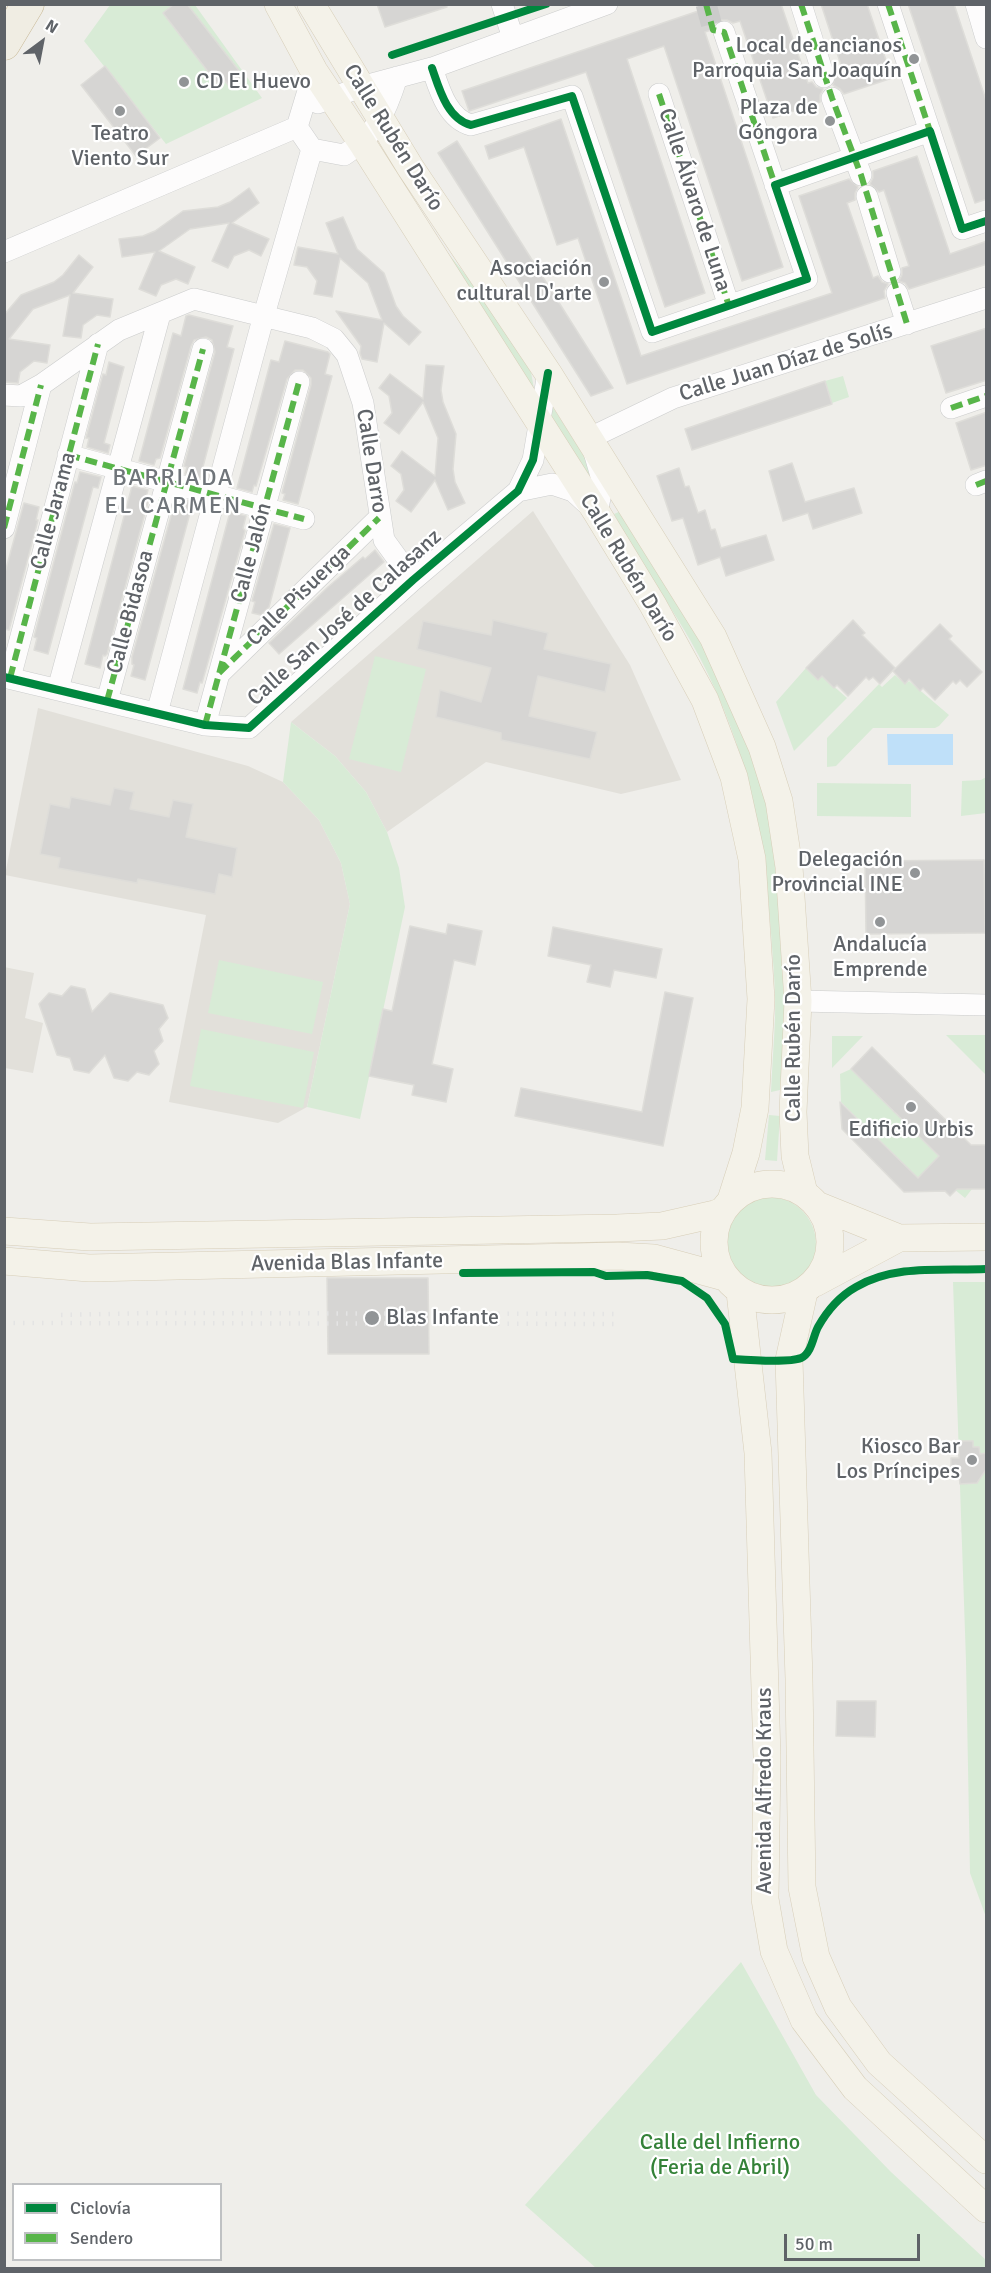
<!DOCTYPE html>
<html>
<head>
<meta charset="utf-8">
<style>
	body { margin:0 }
	#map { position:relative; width:991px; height:2273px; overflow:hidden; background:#efeeea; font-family:Signika,sans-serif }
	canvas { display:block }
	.frame { position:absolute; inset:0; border:6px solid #5f6368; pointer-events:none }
	.legend { position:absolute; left:12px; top:2183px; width:210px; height:78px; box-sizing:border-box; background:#fff; border:2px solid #bfc1c3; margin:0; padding:8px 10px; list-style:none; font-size:18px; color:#5f6368 }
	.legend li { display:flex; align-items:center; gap:12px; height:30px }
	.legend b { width:30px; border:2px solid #bfc1c3 }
	.north { position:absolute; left:12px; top:12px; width:60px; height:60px; -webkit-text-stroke:4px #fff; paint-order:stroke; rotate:32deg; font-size:16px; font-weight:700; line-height:24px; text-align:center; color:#5f6368 }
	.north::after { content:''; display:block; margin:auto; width:21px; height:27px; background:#5f6368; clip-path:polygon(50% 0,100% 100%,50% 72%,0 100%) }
	.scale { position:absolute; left:784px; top:2234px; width:136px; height:27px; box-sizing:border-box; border:3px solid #5f6368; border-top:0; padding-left:8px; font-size:18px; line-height:21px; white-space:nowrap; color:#5f6368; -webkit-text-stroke:4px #fff; paint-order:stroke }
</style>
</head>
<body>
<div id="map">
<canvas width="991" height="2273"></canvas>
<div class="frame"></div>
<ul class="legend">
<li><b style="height:8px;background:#00873e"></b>Ciclovía</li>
<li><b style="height:8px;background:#58b549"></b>Sendero</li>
</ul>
<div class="north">N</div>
<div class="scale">50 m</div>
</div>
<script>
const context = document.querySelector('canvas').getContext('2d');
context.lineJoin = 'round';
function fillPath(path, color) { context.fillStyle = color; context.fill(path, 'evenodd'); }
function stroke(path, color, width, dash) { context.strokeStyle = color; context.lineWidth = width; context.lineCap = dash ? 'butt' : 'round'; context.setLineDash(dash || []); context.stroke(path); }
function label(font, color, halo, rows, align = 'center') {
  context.font = font + ' Signika,sans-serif'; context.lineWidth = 4.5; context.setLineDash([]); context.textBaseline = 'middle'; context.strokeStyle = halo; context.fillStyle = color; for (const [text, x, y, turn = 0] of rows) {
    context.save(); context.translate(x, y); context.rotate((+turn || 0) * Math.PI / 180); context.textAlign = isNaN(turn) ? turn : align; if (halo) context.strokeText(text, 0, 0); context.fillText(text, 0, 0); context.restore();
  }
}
const education = new Path2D(`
	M533 511 630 665 681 780 621 794 486 762 387 832 366 792 335 756 291 722Z
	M38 708 248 766 283 782 319 820 341 863 350 904 307 1107 278 1123 169 1102 206 915 5 875Z
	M4 967 34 973 25 1018 43 1023 33 1073 5 1068Z`);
const green = new Path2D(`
	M110 5H195L262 98 166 144 84 41Z
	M439 242 473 284 531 372 536 401Z
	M843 376 849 397 832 403 825 381Z
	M550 403 596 474 595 494 548 419Z
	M621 511 698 634 728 691 763 790 773 838 783 956 785 1028 780 1090 771 1092C772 1068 774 1043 775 1019 776 991 773 962 771 933 764 832 747 749 700 658 674 608 639 564 614 514Z
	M375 656 426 669 401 772 349 759Z
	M806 668 818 680 822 676 847 698 794 751 776 702Z
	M895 675 905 684 909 681 949 715 939 726 935 728H873L836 766 827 767V738L879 684 882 687Z
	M291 722 335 756 366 792 387 832 399 868 405 907 360 1119 307 1107 350 904 341 863 319 820 283 782Z
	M986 777V813L961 816 962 781 981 780Z
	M817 783 911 784V817L817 816Z
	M219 960 323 982 312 1034 208 1013Z
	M201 1029 314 1052 303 1108 190 1086Z
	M946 1035H986V1075Z
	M832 1036H863L832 1068Z
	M851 1069 951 1168 970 1181 972 1189 965 1198 954 1189 918 1178 841 1102 840 1074Z
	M769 1115 780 1116 777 1161 765 1160Z
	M722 1244a47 47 0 1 1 94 0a47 47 0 1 1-94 0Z
	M953 1282H986V1917L970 1873 966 1661Z
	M741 1962 816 2095 891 2172 986 2260V2268H596L525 2205Z`);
const water = new Path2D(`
	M887 734H953V765H888Z`);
const building = new Path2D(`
	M174 4H187L243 76 229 86 225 81 219 86 163 13Z
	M377 4H446L447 7 385 27Z
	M719 4H781L808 83 812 82 816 87 823 89 820 95V102L773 118 740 21 733 23 727 20H721L714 24 711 30 705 32 783 267 742 281 664 46 627 59 705 293 665 307 586 72 469 111 462 91Z
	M821 4H867L892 78 844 94 840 89 833 85 836 73 843 71Z
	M908 4H954L987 103V199L975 203Z
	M105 66 160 138 136 156 81 85Z
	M561 119 641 356 832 293 799 196 849 179 858 187 855 193V200L847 203 873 278 878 276 882 282 888 284 884 291 885 298 627 384 578 238 557 245 524 147 489 159 485 146Z
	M457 141 587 347 613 388 591 396 438 153Z
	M917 156 950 254 987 241V264L909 289 905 283 899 281 902 275V268L909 266 884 190 879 192 870 184 873 178V171Z
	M249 188 259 203 232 223 269 239 261 256 249 250 234 256 228 268 212 261 229 223 190 229 159 251 195 267 188 284 176 279 161 285 156 296 139 289 155 252 122 257 119 239 143 236 155 231 183 211 218 207 230 202Z
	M343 217 357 249 384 273 396 306 403 316 421 332 409 345 384 323 377 362 362 359 360 353 361 346 336 311 382 320 368 283 340 258 332 297 314 294 317 281 307 267 294 265 298 247 338 254 326 223Z
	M79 255 93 267 73 293 113 299 110 317 97 315 83 325 81 338 63 336 70 295 33 309 9 339 50 345 47 363 34 361 20 372 18 383 4 382V315L21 295 54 282 63 275Z
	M189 315 233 326 227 347 234 349 200 478 185 474 187 467 184 466 215 352 212 340 206 337 194 340 191 346 160 458 156 459 154 465 139 461 173 333 181 336 186 316Z
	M987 328V380L946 393 931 346Z
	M285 341 328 352 330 354 325 374 332 376 298 504 283 500 285 494 282 493 311 385V378L303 370H295L287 379 256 486 254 485 252 492 237 488 271 360 279 362Z
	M109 362 124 367 104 443 110 445 108 453 87 447 89 438H86L103 374 106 375Z
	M426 365 444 366 441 390 443 402 456 434 453 469 455 482 465 503 448 510 435 480 411 512 396 501 404 490 401 474 391 466 402 451 435 476 438 438 423 402 399 434 384 423 392 413 389 396 379 388 390 374 423 399Z
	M825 381 832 404 692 450 685 429Z
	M987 412V465L971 470 956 423Z
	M792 463 805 502 854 488 862 513 813 529 808 513 783 521 769 471Z
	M679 468 685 487 689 486 698 513 705 510 711 530 715 529 721 548 766 535 774 560 726 576 720 557 698 565 683 518 672 521 657 476Z
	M80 472 101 477 98 488 93 487 48 654 34 650 37 638 34 637 75 482 77 483Z
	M132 486 148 490 145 501 148 502 107 654 105 656 103 655 100 668 85 664Z
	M176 498 193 502 145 680 131 676 134 665 132 664V657Z
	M24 503 39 507 36 520H38L9 630 4 629V576Z
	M230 512 246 516 243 528 245 531 202 683 200 682 197 693 183 689Z
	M274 524 290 528 269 607 261 615 252 613 255 602 252 601Z
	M375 550 384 562 279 654 269 643 328 587 363 557 365 559Z
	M493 620 548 633 544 649 611 664 605 692 538 676 529 716 597 732 590 759 501 740V733L436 717 440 690 481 702 491 668 417 649 423 621 491 635Z
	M853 620 865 633 862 635 895 668 880 684 873 677 869 680 866 677 848 696 837 685 834 688 822 676 818 680 806 668Z
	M940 624 952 636 949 639 982 672 967 687 960 680 956 684 953 681 935 700 923 688 920 691 909 679 905 684 893 671Z
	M114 788 134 792 130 809 169 817 173 800 193 804 186 837 237 848 232 877 219 874 215 894 138 879 137 883 58 868 60 858 40 854 50 804 69 808 71 797 110 805Z
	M984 860 985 933 866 934 865 861Z
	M448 924 482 931 475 965 454 960 432 1064 453 1069 446 1102 412 1095 414 1085 369 1076 383 1009 392 1011 410 926 446 934Z
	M553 927 662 949 656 978 614 970 610 987 587 982 591 965 548 956Z
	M71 986 85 989 92 1012 110 993 163 1005 168 1018 159 1029 163 1041 154 1051 159 1064 149 1075 137 1072 128 1081 114 1078 105 1055 89 1073 74 1070 70 1058 57 1055 39 1004 49 993 62 996Z
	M665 992 693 998 663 1146 515 1116 521 1088 642 1112Z
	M872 1047 971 1145H987V1189H957L950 1196 945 1191 904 1192 842 1129 840 1102 918 1178 939 1156 851 1069Z
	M327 1278H428L429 1354H328Z
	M958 1441H973V1447H979L980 1454 987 1453V1468L977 1483 960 1484 959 1475H951V1458H959Z
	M837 1701H876L875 1737 836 1736Z`);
const minorTunnel = new Path2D(`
	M706 4 713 30 724 32`);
const minor = new Path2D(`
	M502 4 513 38
	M801 4 824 77
	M888 4 962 229 986 221
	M976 4 986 38
	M432 68C439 88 447 119 471 125L572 96 652 332 807 279 724 32
	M659 94 729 306
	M832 98 861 175
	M318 103 361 87 432 68 607 4
	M312 149 344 155C376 135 386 112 397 77
	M775 185 930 131
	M867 196 890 272
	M4 252 297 127 314 71
	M897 293 907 324
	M4 395 21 396 41 385 119 330 194 299 312 328 334 339 347 355 363 403 384 540 413 580
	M951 408 986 396
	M68 455 304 519
	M976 485 986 481
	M518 491 552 484 573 491 597 513 603 483 590 438 673 398 986 298
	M4 528 41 385
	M220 673 379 518
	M4 677 205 725 249 728 413 580 518 491 533 460 548 373
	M10 678 98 344
	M58 689 160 314
	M107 701 203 349
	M157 713 264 315 312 149 297 127
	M205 725 299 382
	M798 1001 986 1005`);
const major = new Path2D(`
	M278 4 314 71 362 143 597 513 653 605 705 700 734 777 752 859 761 999 755 1108 746 1153 731 1200
	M311 4 410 167 548 373 713 637 762 747 779 801 789 867 798 1001 793 1112 795 1156 804 1193
	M714 1242a58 58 0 1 1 116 0a58 58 0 1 1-116 0Z
	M817 1205 899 1238 986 1237
	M4 1231 90 1237 617 1228 662 1226 715 1214 722 1211
	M4 1261 89 1268 618 1256 654 1258 724 1277
	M815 1283 899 1238
	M740 1292 758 1453 767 1757 765 1899 774 1951 804 2020 855 2088 986 2209
	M804 1292 789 1360 799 1679 802 1887 816 1957 838 2007 879 2063 986 2160`);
const highway = new Path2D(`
	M4 44 28 4`);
const rail = new Path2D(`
	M61 1315 151 1313 620 1314
	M4 1323 620 1324`);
const quiet = new Path2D(`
	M706 4 713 30 724 32 775 185
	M801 4 832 98 861 175 907 324
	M888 4 930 131
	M659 94 729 306
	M951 408 986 396
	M68 455 304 519
	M976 485 986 481
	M4 528 41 385
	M219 673 379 518
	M10 678 98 344
	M107 701 203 349
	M205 725 299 382`);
const cycleway = new Path2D(`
	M392 55 546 4
	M432 68C439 88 447 119 471 125L572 96 652 332 807 279 775 185 930 131 962 229 986 221
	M4 677 205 725 249 728 413 580 518 491 533 460 548 373
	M463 1273 594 1272 606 1276 647 1275 682 1281 707 1298 725 1324 733 1359C747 1360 789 1363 801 1358 812 1353 813 1336 818 1327 827 1311 840 1296 856 1287 895 1264 943 1271 986 1269`);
const markers = [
	[914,59,6,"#919496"],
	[184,82,6,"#919496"],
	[120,111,6,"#919496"],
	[830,121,6,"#919496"],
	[604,282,6,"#919496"],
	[915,873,6,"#919496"],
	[880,922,6,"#919496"],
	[911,1107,6,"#919496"],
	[372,1318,8,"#919496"],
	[972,1460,6,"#919496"]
];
const poiNames = [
	["Local de ancianos",902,46],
	["Parroquia San Joaquín",902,71],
	["CD El Huevo",196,82,"left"],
	["Plaza de",818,108],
	["Góngora",818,133],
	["Teatro",120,134,"center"],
	["Viento Sur",120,159,"center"],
	["Asociación",592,269],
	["cultural D'arte",592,294],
	["Delegación",903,860],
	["Provincial INE",903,885],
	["Andalucía",880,945,"center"],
	["Emprende",880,970,"center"],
	["Edificio Urbis",911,1130,"center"],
	["Blas Infante",386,1318,"left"],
	["Kiosco Bar",960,1447],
	["Los Príncipes",960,1472]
];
const streetNames = [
	["Calle Rubén Darío",393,138,58],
	["Calle Álvaro de Luna",694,200,72],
	["Calle Juan Díaz de Solís",786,363,-17],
	["Calle Darro",371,461,81],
	["Calle Jarama",54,511,-75],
	["Calle Jalón",252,553,-75],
	["Calle Rubén Darío",628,568,59],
	["Calle Pisuerga",299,596,-44],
	["Calle Bidasoa",131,612,-75],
	["Calle San José de Calasanz",345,618,-42],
	["Calle Rubén Darío",794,1038,-90],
	["Avenida Blas Infante",347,1263,-1],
	["Avenida Alfredo Kraus",765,1791,-90]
];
const parkNames = [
	["Calle del Infierno",720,2143],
	["(Feria de Abril)",720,2168]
];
const neighbourhoodNames = [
	["BARRIADA",173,479],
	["EL CARMEN",173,507]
];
fillPath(education, '#e2e0da');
fillPath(green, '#d8ebd6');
fillPath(water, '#bfe0f9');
fillPath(building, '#d6d5d3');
stroke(building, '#deddd9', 1.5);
stroke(minorTunnel, '#cbcbca', 21, [21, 10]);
stroke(minor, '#cbcccc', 22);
stroke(major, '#d7ceb8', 28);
stroke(highway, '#c8b996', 33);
stroke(minor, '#fdfcfc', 21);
stroke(major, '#f4f2e9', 27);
stroke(highway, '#f0ede3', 32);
stroke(rail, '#e4e4e4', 4.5, [1.5, 8]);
stroke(quiet, '#58b549', 6, [12, 6]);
stroke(cycleway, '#00873e', 8);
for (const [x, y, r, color] of markers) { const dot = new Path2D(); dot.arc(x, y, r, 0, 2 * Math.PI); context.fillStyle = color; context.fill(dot); stroke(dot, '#fff', 2); }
label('22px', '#5f6368', '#fff', poiNames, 'right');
label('22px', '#5f6368', '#fff', streetNames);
label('22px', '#348238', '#fff', parkNames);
context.letterSpacing = '1.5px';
label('24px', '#70757a', '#fff', neighbourhoodNames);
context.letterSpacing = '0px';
</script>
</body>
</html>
